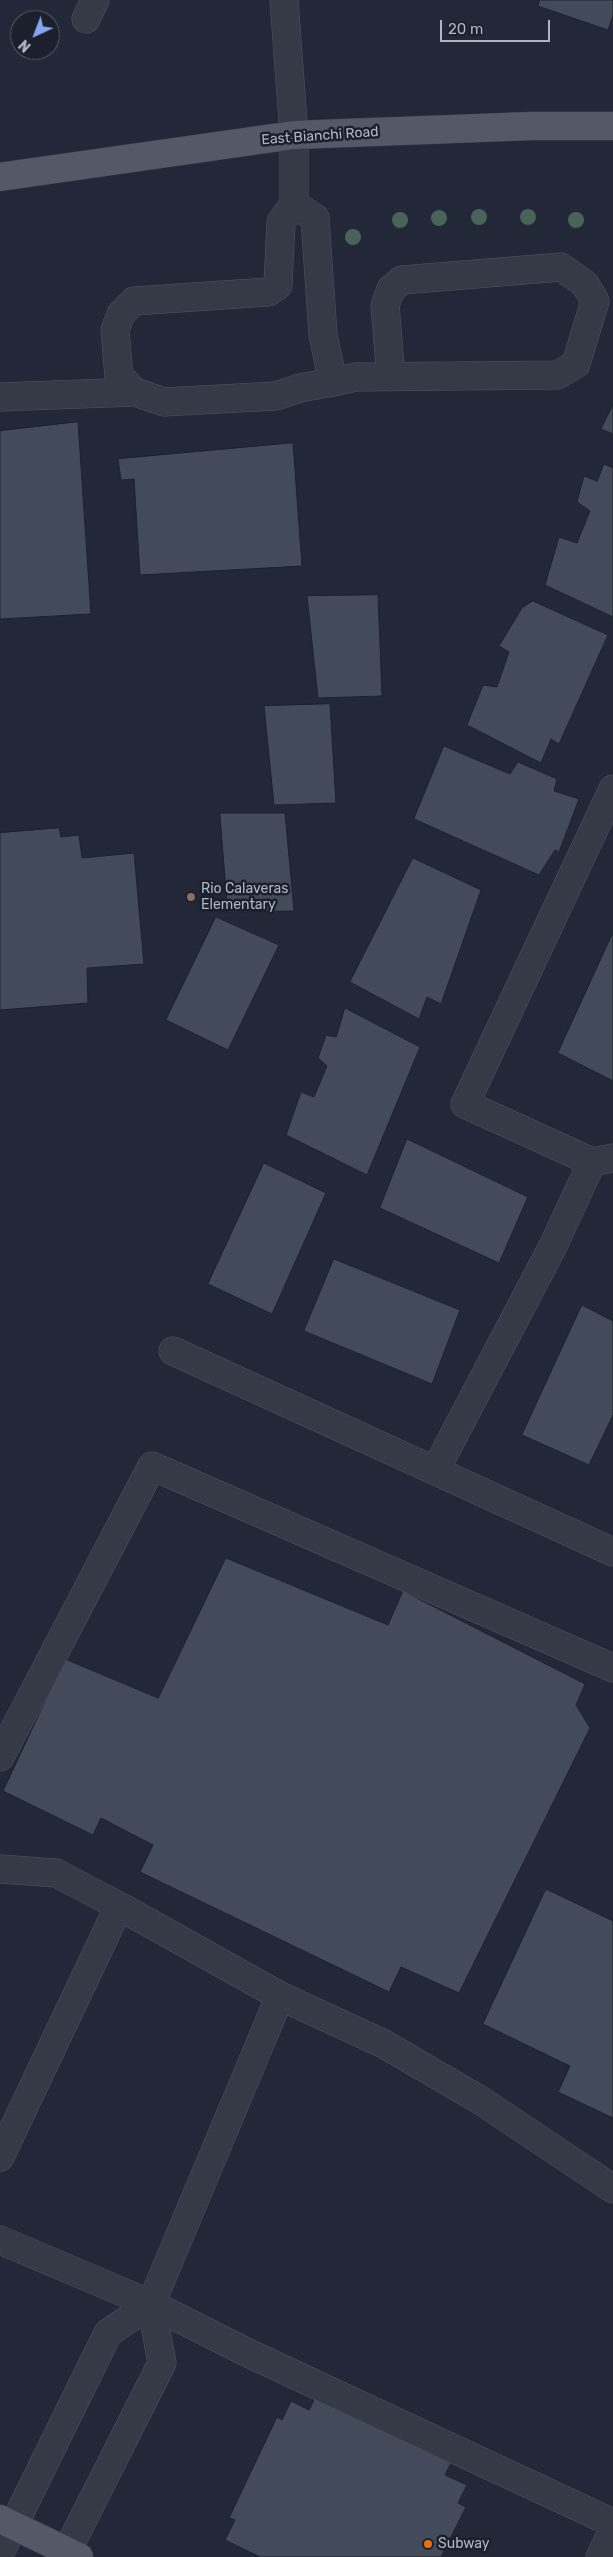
<!DOCTYPE html>
<html>
<head>
<meta charset="utf-8">
<style>
	body { margin:0 }
	#map { position:relative; width:613px; height:2557px; overflow:hidden; background:#222837; font-family:Rubik,sans-serif }
	canvas { display:block }
	.north { position:absolute; left:10px; top:10px; width:50px; height:50px; box-sizing:border-box; background:#1b202c; border:1px solid #575c69; border-radius:50%; rotate:223deg; font-size:14px; font-weight:700; line-height:20px; text-align:center; color:#b0b5c4 }
	.north::after { content:''; display:block; margin:auto; width:18px; height:22px; background:#88a3f0; clip-path:polygon(50% 0,100% 100%,50% 72%,0 100%) }
	.scale { position:absolute; left:440px; top:20px; width:110px; height:22px; box-sizing:border-box; border:2px solid #b0b5c4; border-top:0; padding-left:6px; font-size:15px; line-height:18px; white-space:nowrap; color:#b0b5c4; -webkit-text-stroke:4px #1b202c; paint-order:stroke }
</style>
</head>
<body>
<div id="map">
<canvas width="613" height="2557"></canvas>
<div class="north">N</div>
<div class="scale">20 m</div>
</div>
<script>
const context = document.querySelector('canvas').getContext('2d');
context.lineJoin = 'round';
function fillPath(path, color) { context.fillStyle = color; context.fill(path, 'evenodd'); }
function stroke(path, color, width, dash) { context.strokeStyle = color; context.lineWidth = width; context.lineCap = dash ? 'butt' : 'round'; context.setLineDash(dash || []); context.stroke(path); }
function label(font, color, halo, rows, align = 'center') {
  context.font = font + ' Rubik,sans-serif'; context.lineWidth = 5; context.setLineDash([]); context.textBaseline = 'middle'; context.strokeStyle = halo; context.fillStyle = color; for (const [text, x, y, turn = 0] of rows) {
    context.save(); context.translate(x, y); context.rotate((+turn || 0) * Math.PI / 180); context.textAlign = isNaN(turn) ? turn : align; if (halo) context.strokeText(text, 0, 0); context.fillText(text, 0, 0); context.restore();
  }
}
const building = new Path2D(`
	M540 0H613V15L608 30 538 6Z
	M613 405V434L601 429Z
	M78 422 91 614 0 619V431Z
	M293 443 302 566 140 575 134 479 121 480 118 459Z
	M604 464 613 468V617L545 585 559 537 577 543 590 511 577 502 584 476 597 481Z
	M378 595 382 696 318 698 307 596Z
	M533 601 608 635 559 744 551 739 541 763 467 725 483 685 497 687 509 652 499 646 522 608Z
	M330 704 336 803 274 805 264 706Z
	M444 746 510 774 518 762 557 779 554 791 579 799 559 852 555 850 539 875 414 819Z
	M220 813H285L294 911 228 912Z
	M59 828 61 837 79 835 82 858 134 853 144 964 87 968 88 1003 0 1010V833Z
	M413 858 481 890 441 1004 427 997 419 1019 350 982Z
	M216 917 279 945 228 1050 166 1020Z
	M612 935H613V1081L558 1053Z
	M345 1008 420 1047 367 1175 286 1135 301 1092 314 1097 327 1066 318 1058 326 1035 336 1037Z
	M407 1139 528 1197 499 1263 380 1208Z
	M264 1163 326 1193 272 1314 208 1284Z
	M334 1259 460 1310 432 1384 304 1331Z
	M582 1305 613 1321V1415L589 1465 522 1435Z
	M226 1558 388 1625 403 1591 585 1684 576 1705 590 1728 459 1993 401 1967 389 1992 140 1872 153 1845 101 1818 93 1835 3 1791 65 1659 158 1698Z
	M546 1889 613 1921V2118L558 2092 570 2066 483 2024Z
	M315 2398 451 2463 445 2475 467 2485 458 2503 466 2507 441 2557H260L225 2540 235 2520 229 2518 277 2417 282 2420 291 2401 309 2410Z`);
const minor = new Path2D(`
	M284 0 294 135V204
	M86 19 95 0
	M333 382 300 388 276 396 164 402 135 392 119 376 115 330 121 314 134 301 268 292 278 285 281 222 294 204 315 218 323 335 333 382 356 377 558 375 576 364 595 301 585 284 561 267 402 280 391 289 385 305 391 377
	M0 397 135 392
	M613 789 465 1104 592 1162 613 1158
	M173 1351 613 1552
	M435 1471 553 1246 592 1162
	M0 1757 152 1466 613 1668
	M0 1869 56 1873 119 1906 280 1996 384 2044 480 2100 613 2189
	M0 2157 119 1906
	M0 2240 151 2304 246 2352 613 2523
	M0 2553 108 2333 151 2304 280 1996
	M64 2557 162 2363 151 2304
	M600 2557 613 2530`);
const major = new Path2D(`
	M0 177 294 135 532 126H613
	M0 2519 79 2557`);
const trees = [
	[479,217],
	[528,217],
	[439,218],
	[400,220],
	[576,220],
	[353,237]
];
const markers = [
	[191,897,5,"#8d6e63"],
	[428,2544,5,"#e8710a"]
];
const streetNames = [
	["East Bianchi Road",320,136,-4]
];
const poiNames = [
	["Rio Calaveras",201,889],
	["Elementary",201,905],
	["Subway",438,2544]
];
fillPath(building, '#434b5b');
stroke(building, '#1d222e', 1);
stroke(minor, '#505562', 29);
stroke(major, '#3f4451', 29);
stroke(minor, '#353a47', 28);
stroke(major, '#535967', 28);
context.fillStyle = '#49635b';
for (const [x, y] of trees) { context.beginPath(); context.arc(x, y, 8, 0, 2 * Math.PI); context.fill(); }
for (const [x, y, r, color] of markers) { const dot = new Path2D(); dot.arc(x, y, r, 0, 2 * Math.PI); context.fillStyle = color; context.fill(dot); stroke(dot, '#1b202c', 2); }
label('14px', '#b0b5c4', '#1b202c', streetNames);
label('14px', '#b0b5c4', '#1b202c', poiNames, 'left');
</script>
</body>
</html>
